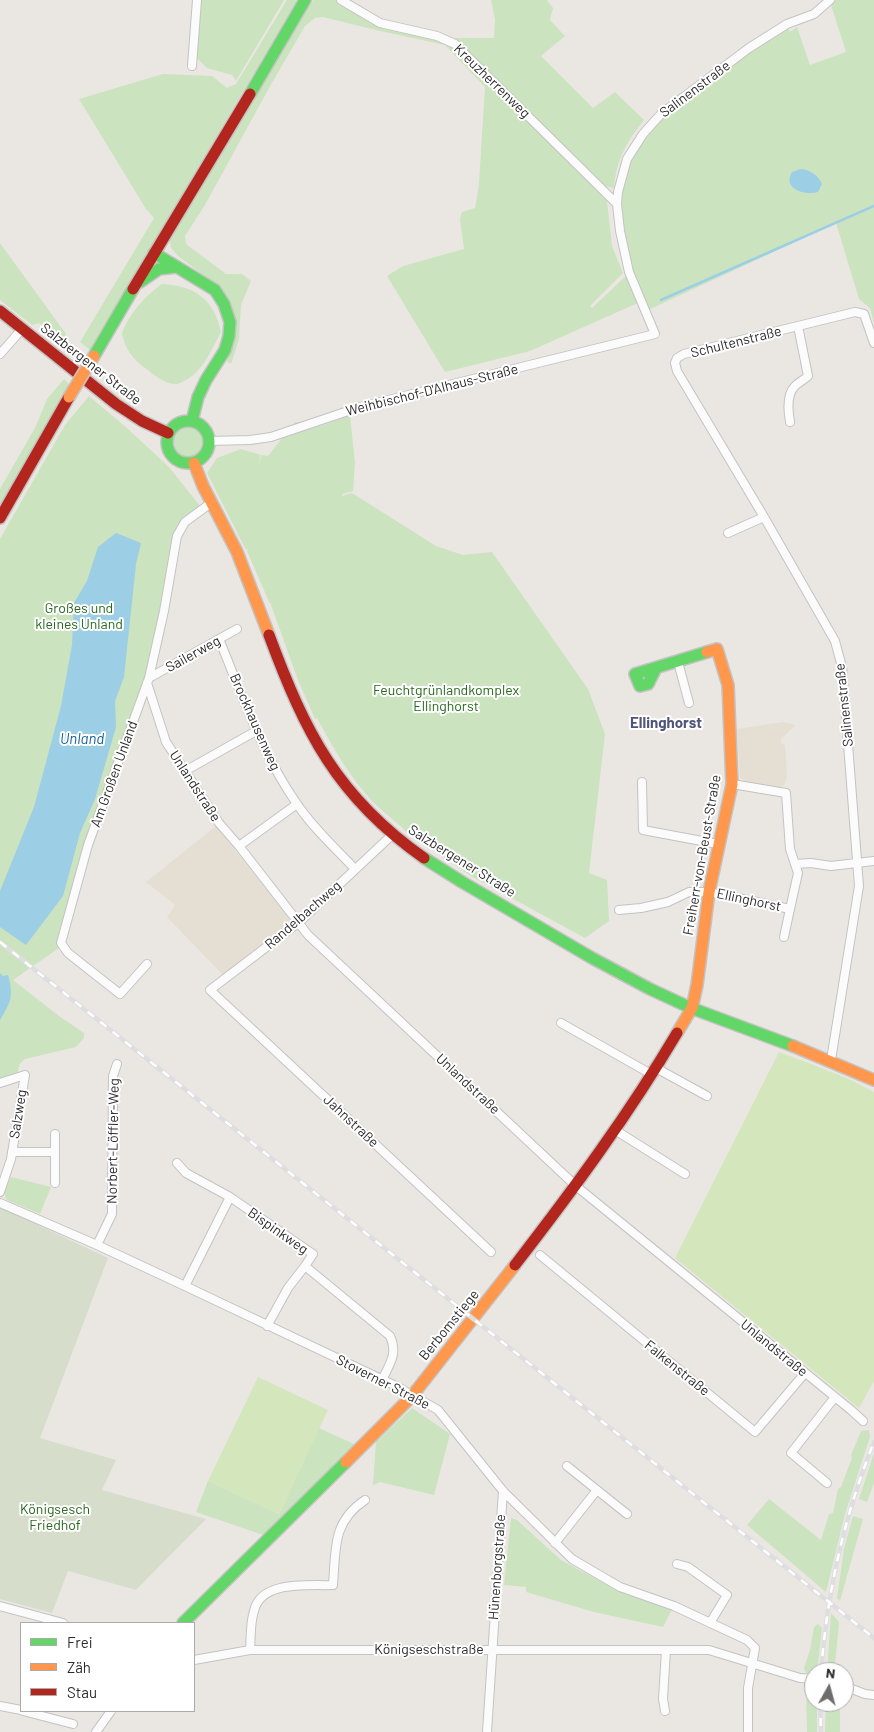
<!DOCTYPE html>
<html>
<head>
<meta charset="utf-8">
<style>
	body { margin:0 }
	#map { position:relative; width:874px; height:1732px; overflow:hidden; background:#eae7e3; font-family:Barlow,sans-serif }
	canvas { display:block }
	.legend { position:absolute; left:20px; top:1622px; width:175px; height:90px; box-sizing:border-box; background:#fff; border:1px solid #ababab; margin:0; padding:6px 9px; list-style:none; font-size:15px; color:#2c2c2c }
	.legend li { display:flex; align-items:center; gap:10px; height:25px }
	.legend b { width:25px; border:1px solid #ababab }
	.north { position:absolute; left:804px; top:1662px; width:50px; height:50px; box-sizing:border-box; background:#fff; border:1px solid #ababab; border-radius:50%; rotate:7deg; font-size:14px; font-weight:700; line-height:20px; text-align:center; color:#2c2c2c }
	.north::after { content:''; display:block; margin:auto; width:18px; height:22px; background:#6e6d6c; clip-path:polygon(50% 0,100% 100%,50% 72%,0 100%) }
</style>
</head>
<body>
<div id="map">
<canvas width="874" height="1732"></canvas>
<ul class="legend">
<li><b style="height:6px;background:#63d668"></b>Frei</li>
<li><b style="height:6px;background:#ff974d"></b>Zäh</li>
<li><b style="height:6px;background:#b3261e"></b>Stau</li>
</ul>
<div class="north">N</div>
</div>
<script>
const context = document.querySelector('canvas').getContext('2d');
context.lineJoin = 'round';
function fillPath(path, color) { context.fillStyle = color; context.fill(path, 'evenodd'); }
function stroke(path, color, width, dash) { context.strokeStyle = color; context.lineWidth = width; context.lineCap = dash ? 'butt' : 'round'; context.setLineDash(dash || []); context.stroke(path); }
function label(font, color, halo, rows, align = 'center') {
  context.font = font + ' Barlow,sans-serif'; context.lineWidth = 4; context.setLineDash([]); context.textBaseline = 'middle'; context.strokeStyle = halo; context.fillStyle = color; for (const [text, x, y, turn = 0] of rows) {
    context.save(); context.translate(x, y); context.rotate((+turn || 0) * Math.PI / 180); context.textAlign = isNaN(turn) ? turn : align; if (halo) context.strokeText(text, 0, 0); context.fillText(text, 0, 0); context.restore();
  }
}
const education = new Path2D(`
	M783 722 796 725 781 739V743L785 745 787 776 784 785 778 788H774L747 782 740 778 737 729Z
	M216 826 292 922 224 976 167 917 175 905 146 882Z`);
const green = new Path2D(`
	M199 0H284L236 81 232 75 207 68 196 57Z
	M287 0H297L90 350 80 342 154 218 146 209 79 99 163 74 212 76 227 88 236 84Z
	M313 0H335L388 27 450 42 607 201 612 246 623 273 590 306 592 308 628 274 640 302 530 351 445 372 387 276 403 266 464 249 460 219 462 212 475 208 479 184 485 87 445 45 380 31 323 17 315 18 305 26 269 88 205 205 185 236 186 244 226 274H242L251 281 241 305 239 339 231 364 227 362 234 338 214 283 178 256 171 248 170 240 173 231Z
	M491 0H547L553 8 550 20 565 36 541 56 593 108 615 92 644 120C627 141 616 160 614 188L605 186 455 38H494L495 20Z
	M835 0H874V323L870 308 859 299 836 223 646 311 629 272 617 204 629 160 660 114 787 24 790 32 797 27 810 65 846 52 831 5Z
	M0 243 66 334 62 342 39 323 32 325 0 300Z
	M162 284C195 286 214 299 221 332 211 350 203 372 184 381 180 383 177 385 173 384 165 383 155 376 149 371 135 361 126 352 122 334 127 316 146 295 162 284Z
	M64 379 70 385 0 511V489L35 428 47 399Z
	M89 396 128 429 169 467 200 506 178 524 172 542 153 648 148 668 121 741 69 904C64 919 56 932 59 948L13 980 59 1016 84 1033V1038L76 1047 25 1059C18 1064 18 1068 18 1077L0 1081V539L65 425Z
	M350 415 355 463 353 491 342 494V496L352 493 436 546 463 555 492 552 588 689 605 734 589 873 607 880 609 921 585 938 471 876 404 830V829C394 820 383 812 374 803 351 779 333 748 317 718L315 719 298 680 271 605 272 603 270 604 247 551 249 548 246 550 207 473 217 458 241 449 261 455 257 469 262 455 268 456 295 422H308L321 426Z
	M171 442a17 17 0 1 1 34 0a17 17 0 1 1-34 0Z
	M11 1177 51 1187 40 1214 7 1200C2 1193 8 1184 11 1177Z
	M412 1408 450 1434 434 1495 380 1482 373 1485 376 1442Z
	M319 1428 356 1445 266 1536 196 1512 208 1481 279 1514Z
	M869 1430 870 1437 845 1514 826 1592 747 1525 769 1499 821 1540 829 1514 833 1513 838 1489 841 1487 852 1458 851 1455 861 1431Z
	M874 1453V1483L867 1502 859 1499Z
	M853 1516 863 1519 840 1601 837 1598 844 1549Z
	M511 1518 517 1520 561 1560 616 1590 672 1609 663 1627 594 1612 526 1592V1587L504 1585Z
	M831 1613 839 1622 835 1665 833 1672H827Z
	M818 1624 822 1628 817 1672H814V1676L806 1673 804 1668 810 1650 814 1627Z
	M808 1682H814V1702H817V1732H807L806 1685Z
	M826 1702H840V1732H825Z`);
const cemetery = new Path2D(`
	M0 1207 108 1258 40 1438 116 1460 102 1490 206 1519 136 1590 68 1571 52 1613 0 1599Z`);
const pitch = new Path2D(`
	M779 1052C811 1064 844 1075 874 1092V1381L859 1408 675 1258Z
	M258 1377 328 1410 279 1514 208 1481Z`);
const water = new Path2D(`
	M801 169C810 170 818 175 822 184L818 192C805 196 782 189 792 172Z
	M116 533 141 543 136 564 124 677 115 701 116 727 95 799 80 833 63 896 26 945 0 927V891L34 807 61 706 72 645 74 603 87 581 98 547Z
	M0 973 3 976 8 975C14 996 11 1002 0 1020Z`);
const stream = new Path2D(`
	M661 300 874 206`);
const street = new Path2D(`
	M341 0 380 23 437 36 455 44 617 204
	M192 66 197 0
	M0 354 22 329
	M790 422C788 411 786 395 795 386 799 382 804 380 808 376L798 326
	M209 441 250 440 271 437 360 407 655 334 629 272 620 231 617 204 618 192 627 159 643 134 661 114 749 48 787 24 814 14 830 0
	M728 533 764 517
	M219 639C242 695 262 754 297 804 313 828 335 848 355 869
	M678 662 689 703
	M149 678 237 629
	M147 683 166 742 219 823 239 846 308 935 576 1186 851 1410 863 1421
	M185 771 256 731
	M642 782 643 830 718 844
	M392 835 298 923 210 990 491 1252
	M239 846 297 804
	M795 864 811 863 831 866 874 861
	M619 910 641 908 668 902 689 892H709L790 909 798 873 790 849 786 793 732 784
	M784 937 790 909
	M147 964 120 994 68 953 61 943 88 845 149 678 164 611 177 536 185 522 211 503
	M561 1023 651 1074
	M831 1060 859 886 842 667 835 641 764 517 677 371 675 363 677 358 684 354 855 312 864 314 874 343
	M656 1068 707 1096
	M0 1083 25 1075 11 1159 0 1192
	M615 1130 685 1174
	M12 1152H55
	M177 1163 186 1173 230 1197 313 1254 305 1266 390 1336C398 1354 390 1363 382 1380
	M55 1183V1134
	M0 1203 97 1245 185 1286 396 1386 438 1410 503 1491 572 1559 620 1587 674 1606 747 1640 755 1648 748 1688V1732
	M97 1245 112 1214 113 1076 117 1064
	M540 1255 755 1432 805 1373
	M185 1286 230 1197
	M267 1326 288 1288 305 1266
	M567 1466 627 1514
	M827 1483 791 1453 835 1397
	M555 1543 597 1490
	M677 1564 688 1567 727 1595 710 1623
	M0 1606 63 1623
	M250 1650C251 1637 250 1623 254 1611 261 1580 308 1586 333 1585 336 1549 332 1522 365 1500
	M194 1660 250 1650H709L800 1678 814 1679
	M844 1686 865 1694 874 1695
	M0 1706 21 1710
	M23 1711 73 1724
	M665 1711 663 1699 666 1650
	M96 1732 111 1711
	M487 1732 503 1491`);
const fast = new Path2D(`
	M250 94 305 0
	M154 253 215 290 224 304 230 322 229 336 225 350 206 380 198 397 192 421
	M140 282 159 269 176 267
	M94 356 133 289
	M167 442a21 21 0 1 1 42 0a21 21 0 1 1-42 0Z
	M656 668 648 684 640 686 635 674 707 652
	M424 858 462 882 592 958 650 989 691 1008 793 1046
	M183 1623 346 1462`);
const slow = new Path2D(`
	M194 463 203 486 237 552 269 635
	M677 1033 692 1008 697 985 709 892 732 784 728 685 717 649 707 652
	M793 1046 874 1080
	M346 1462 412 1396 515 1265`);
const jam = new Path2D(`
	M133 289 250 94
	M0 311 116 404 142 421 168 433
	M0 518 69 397
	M269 635C305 732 337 797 424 858
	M515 1265C573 1190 629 1114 677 1033`);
const rail = new Path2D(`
	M0 942 874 1638
	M821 1672C827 1593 844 1516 874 1442
	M820 1702 821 1732`);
const slowBridge = new Path2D(`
	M69 397 94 356`);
const streetNames = [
	["Kreuzherrenweg",492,81,44],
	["Salinenstraße",695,89,-37],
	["Schultenstraße",736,342,-14],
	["Salzbergener Straße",91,364,38],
	["Weihbischof-D'Alhaus-Straße",432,390,-14],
	["Sailerweg",193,654,-29],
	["Salinenstraße",844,705,-96],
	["Brockhausenweg",255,722,66],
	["Am Großen Unland",114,774,-70],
	["Unlandstraße",195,786,57],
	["Freiherr-von-Beust-Straße",702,855,-80],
	["Salzbergener Straße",462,861,32],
	["Ellinghorst",749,900,12],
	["Randelbachweg",303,915,-41],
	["Unlandstraße",468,1084,43],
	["Salzweg",18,1114,-81],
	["Jahnstraße",351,1121,43],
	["Norbert-Löffler-Weg",113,1141,-89],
	["Bispinkweg",278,1231,35],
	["Berbomstiege",449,1325,-51],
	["Unlandstraße",774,1348,39],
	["Falkenstraße",677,1368,39],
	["Stoverner Straße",383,1382,27],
	["Hünenborgstraße",497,1567,-86],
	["Königseschstraße",429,1649]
];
const parkNames = [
	["Großes und",79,608],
	["kleines Unland",79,624],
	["Feuchtgrünlandkomplex",446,690],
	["Ellinghorst",446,706],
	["Königsesch",55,1509],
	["Friedhof",55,1525]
];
const neighbourhoodNames = [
	["Ellinghorst",666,723]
];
const waterNames = [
	["Unland",82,739]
];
fillPath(education, '#e4dfd2');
fillPath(green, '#cbe3be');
fillPath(cemetery, '#d6decb');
fillPath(pitch, '#d4e6bc');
fillPath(water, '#9ccee6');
stroke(stream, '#9ccee6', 2.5);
stroke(street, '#c4c3c3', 10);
stroke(fast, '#c4c3c3', 14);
stroke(slow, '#c4c3c3', 14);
stroke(jam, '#c4c3c3', 14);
stroke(street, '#fcfbfb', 8);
stroke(fast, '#63d668', 11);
stroke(slow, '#ff974d', 11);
stroke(jam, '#b3261e', 11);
stroke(rail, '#dedee0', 4.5);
stroke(rail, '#fff', 2.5, [8]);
stroke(slowBridge, '#c6c4c2', 14, []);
stroke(slowBridge, '#ff974d', 11);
label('14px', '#2c2c2c', '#fff', streetNames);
label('14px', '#29671f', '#fff', parkNames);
label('bold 15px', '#4f547b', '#fff', neighbourhoodNames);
label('italic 15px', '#166297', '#fff', waterNames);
</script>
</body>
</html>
